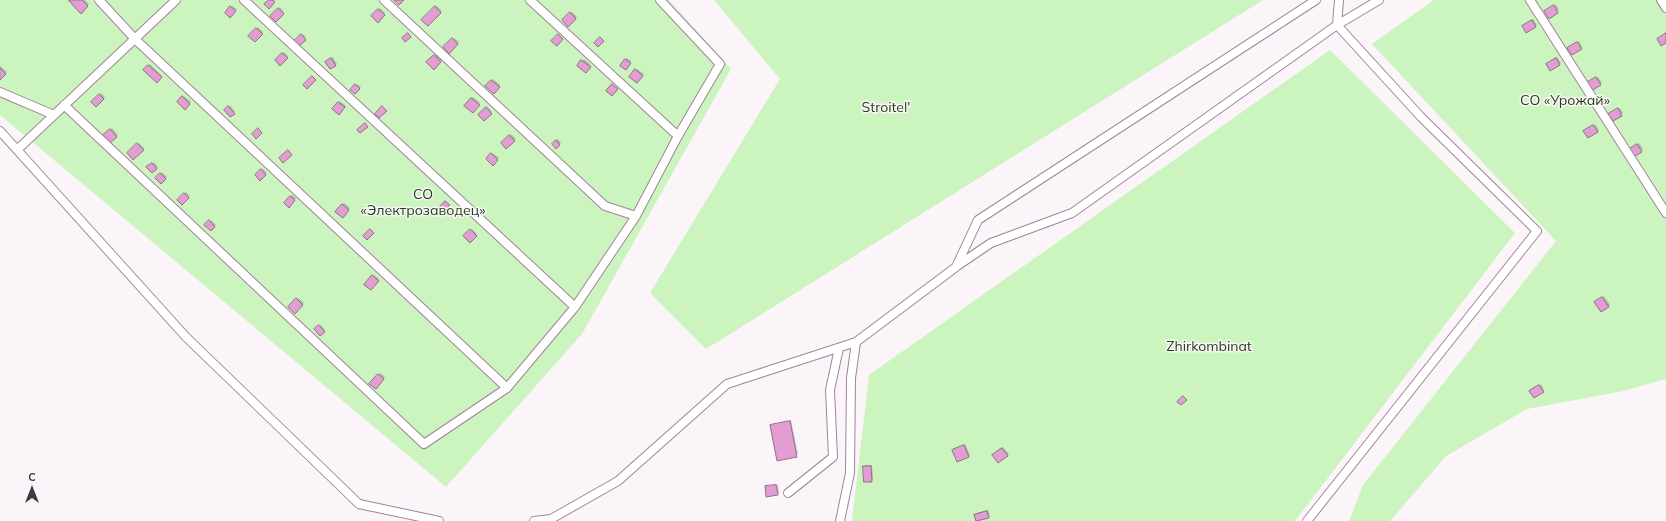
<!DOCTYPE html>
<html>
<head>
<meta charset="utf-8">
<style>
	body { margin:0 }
	#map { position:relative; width:1666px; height:521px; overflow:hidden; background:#fbf4f9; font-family:Mulish,sans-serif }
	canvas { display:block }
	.north { position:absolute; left:12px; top:469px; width:40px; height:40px; -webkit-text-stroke:3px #fbf4f9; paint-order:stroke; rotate:0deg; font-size:11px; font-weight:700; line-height:16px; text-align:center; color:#443640 }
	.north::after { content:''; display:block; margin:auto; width:14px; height:18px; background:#443640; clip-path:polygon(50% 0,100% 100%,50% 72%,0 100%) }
</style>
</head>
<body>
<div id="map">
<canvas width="1666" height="521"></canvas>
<div class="north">С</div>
</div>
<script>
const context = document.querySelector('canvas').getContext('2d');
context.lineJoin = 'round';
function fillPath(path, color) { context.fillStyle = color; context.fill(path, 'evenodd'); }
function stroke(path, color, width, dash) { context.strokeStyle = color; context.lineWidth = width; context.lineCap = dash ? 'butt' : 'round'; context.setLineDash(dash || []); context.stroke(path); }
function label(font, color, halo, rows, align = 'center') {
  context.font = font + ' Mulish,sans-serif'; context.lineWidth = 3; context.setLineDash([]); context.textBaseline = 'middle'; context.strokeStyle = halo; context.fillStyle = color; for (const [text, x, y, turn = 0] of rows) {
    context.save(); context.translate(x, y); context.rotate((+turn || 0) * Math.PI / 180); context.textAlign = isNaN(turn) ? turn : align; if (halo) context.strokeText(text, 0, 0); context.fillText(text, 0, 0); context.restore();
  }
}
const green = new Path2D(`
	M0 0H669L731 69 582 334 446 487 0 115Z
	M714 0H1263L706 349 650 293 780 79Z
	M1434 0H1666V379L1623 391 1527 409 1446 456 1390 521H1349L1363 485 1556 241 1372 44Z
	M1330 50 1515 233 1295 521H852L869 375Z`);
const shadow = new Path2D(`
	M72 0H85L89 4 81 12Z
	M1556 5 1559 10 1549 17 1547 10Z
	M232 6 237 9 230 17 226 13Z
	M437 6 442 11 428 25 423 20Z
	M280 7 284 12 276 21 271 16Z
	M380 8 385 13 378 21 372 16Z
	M572 12 577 17 568 25 563 20Z
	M1533 19 1537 25 1535 26 1524 25Z
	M258 27 263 32 255 41 250 36Z
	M303 34 306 38 299 44 295 41Z
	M454 38 459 42 449 52 444 47Z
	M1579 41 1582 47 1581 49 1570 47Z
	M284 52 288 56 280 65 276 60Z
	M436 54 442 60 434 68 428 62Z
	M333 57 337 64 330 68 328 60Z
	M1557 57 1561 63 1560 64H1547Z
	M627 58 631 61 627 68 621 66Z
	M584 59 591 65 586 71 578 65Z
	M150 64 162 76 156 82 144 70Z
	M0 66 7 72 0 79Z
	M637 69 644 74 637 82 631 76Z
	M1598 77 1602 83 1600 84 1589 82Z
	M493 79 500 85 494 92 487 86Z
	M357 84 361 87 355 93 352 90Z
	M101 93 105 97 96 106 92 102Z
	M184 96 191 102 185 108 178 102Z
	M473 97 480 103 473 112 465 106Z
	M340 101 346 106 341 112 333 109Z
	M230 105 235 112 231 116 225 110Z
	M488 107 492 112 484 120 479 115Z
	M1620 108 1623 113 1613 120 1611 113Z
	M1595 124 1599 130 1597 132 1586 130Z
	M112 128 118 135 110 142 104 135Z
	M511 134 516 139 506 148 502 143Z
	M558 139 561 143 556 147 553 144Z
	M139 143 144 148 133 158 128 153Z
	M1639 143 1643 149 1632 156 1630 149Z
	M493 153 499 158 493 165 487 159Z
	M154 162 158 167 152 172 148 167Z
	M263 169 267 173 260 179 256 175Z
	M162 172 167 177 161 183 156 178Z
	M186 192 190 196 182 204 178 200Z
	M292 195 296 198 289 206 285 203Z
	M344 203 350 208 343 216 337 211Z
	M211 220 216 225 211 230 206 225Z
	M472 229 477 234 470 242 464 236Z
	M374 275 379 279 371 289 365 285Z
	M1604 296 1610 305 1608 307 1597 301Z
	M298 298 304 303 295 312 289 307Z
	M321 325 325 330 320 335 316 329Z
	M380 373 385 377 376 388 371 384Z
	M1541 384 1544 390 1543 391 1532 389Z
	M791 420 798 454 778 460 771 426Z
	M965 444 970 455 969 456 953 450Z
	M1003 447 1009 454 1007 456 994 454Z
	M866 465H872L873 479 871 481 864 466Z
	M778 484 779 493 777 494 766 487Z
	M988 510 990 516 988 517 977 521 975 515 977 513Z`);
const building = new Path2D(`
	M71 0H82L88 6 81 14 69 1Z
	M269 0H273L275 2 269 9 264 4Z
	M394 0H404L399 5Z
	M1554 5 1558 13 1549 19 1544 11Z
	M230 6 236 11 230 18 225 13Z
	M435 6 441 13 428 26 421 20Z
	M278 8 284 14 276 22 270 16Z
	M378 9 385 15 378 23 371 16Z
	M570 12 576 19 568 27 562 20Z
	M1532 20 1536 27 1526 33 1522 26Z
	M256 28 263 34 255 42 248 36Z
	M408 33 411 37 405 42 402 38Z
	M1666 33V43L1661 46 1657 39Z
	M301 34 306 40 299 46 294 41Z
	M558 34 563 39 557 46 551 41Z
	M600 37 604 41 598 47 594 43Z
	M452 38 458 44 449 54 443 47Z
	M1577 42 1582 49 1572 55 1567 48Z
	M282 53 288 58 280 66 275 60Z
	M434 55 441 62 434 70 426 62Z
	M331 58 336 66 330 69 325 62Z
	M1556 58 1560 65 1550 71 1546 64Z
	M625 59 631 63 626 70 620 66Z
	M581 60 591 67 586 73 577 66Z
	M148 65 162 77 157 83 143 70Z
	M0 68 6 74 0 80Z
	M635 69 643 76 637 83 629 77Z
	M312 76 316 80 307 89 303 85Z
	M1596 77 1601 85 1591 91 1586 83Z
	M491 80 500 87 494 94 485 86Z
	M355 84 360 89 355 94 350 90Z
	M612 84 618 89 612 96 606 91Z
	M99 94 104 99 96 107 91 102Z
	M182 96 190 104 185 110 177 102Z
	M471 98 480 105 473 113 464 106Z
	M338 102 345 107 339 115 332 109Z
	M228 106 235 114 230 117 224 110Z
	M382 106 387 111 379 118 375 114Z
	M486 107 492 114 484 121 478 115Z
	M1618 108 1622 116 1613 121 1608 114Z
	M365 123 368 127 360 133 357 130Z
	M1593 125 1598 132 1588 138 1583 131Z
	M258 128 262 133 256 139 252 134Z
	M110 129 117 137 110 143 103 135Z
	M509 135 515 141 506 149 501 143Z
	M556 140 560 145 556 149 552 144Z
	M137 143 144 150 133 160 127 153Z
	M1637 144 1642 152 1632 158 1628 150Z
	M288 150 292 155 283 163 279 158Z
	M491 153 498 160 493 166 486 159Z
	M152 163 157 169 152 173 146 167Z
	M261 169 266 175 260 181 255 175Z
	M160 173 166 179 161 184 155 178Z
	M184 193 189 198 182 205 177 200Z
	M290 196 295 200 289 208 284 203Z
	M445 201 450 205 442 213 438 209Z
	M342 204 349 210 343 218 335 212Z
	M209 220 215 227 211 231 204 225Z
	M370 229 374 233 367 240 363 236Z
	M470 229 477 236 470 243 463 236Z
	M372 275 379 281 371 290 364 285Z
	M1602 297 1609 307 1601 312 1594 302Z
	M296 298 303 305 295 314 288 307Z
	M319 325 325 332 320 336 314 329Z
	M378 374 384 379 376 389 369 384Z
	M1539 385 1544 392 1534 398 1529 391Z
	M1183 396 1187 400 1181 405 1177 402Z
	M790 421 797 457 777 461 770 425Z
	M964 445 969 457 957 462 952 450Z
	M1002 448 1008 456 998 463 992 455Z
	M863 466H871L872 482H864Z
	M776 485 778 495 766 497 765 486Z
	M987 511 989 518 976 521 974 515Z`);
const service = new Path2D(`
	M99 0 135 39 507 388
	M244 0 575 307
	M384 0 605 206 636 216
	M530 0 678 136
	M1530 0 1666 213
	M1661 0 1666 8
	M0 92 54 115
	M64 105 424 444 507 388 575 307 636 216 678 136 720 64 660 0
	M0 131 186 337 359 504 439 521
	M18 149 176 0
	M957 266 991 243 1072 213 1337 25 1379 0
	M788 493 833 457 830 390 839 348
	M534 521 551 519 618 481 727 384 856 342 956 267 978 220 1316 0
	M840 521 850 473 851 378 856 342
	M1307 521 1537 231 1421 117 1337 25 1339 0`);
const parkNames = [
	["СО «Урожай»",1565,101],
	["Stroitel'",886,108],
	["СО",423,195],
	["«Электрозаводец»",423,211],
	["Zhirkombinat",1209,347]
];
fillPath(green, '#ccf4bf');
fillPath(shadow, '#0003');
fillPath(building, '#e49dd3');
stroke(building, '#8f7187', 1);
stroke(service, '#a2839a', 10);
stroke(service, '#fff', 8);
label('14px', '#204314', '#fbf4f9', parkNames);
</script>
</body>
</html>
